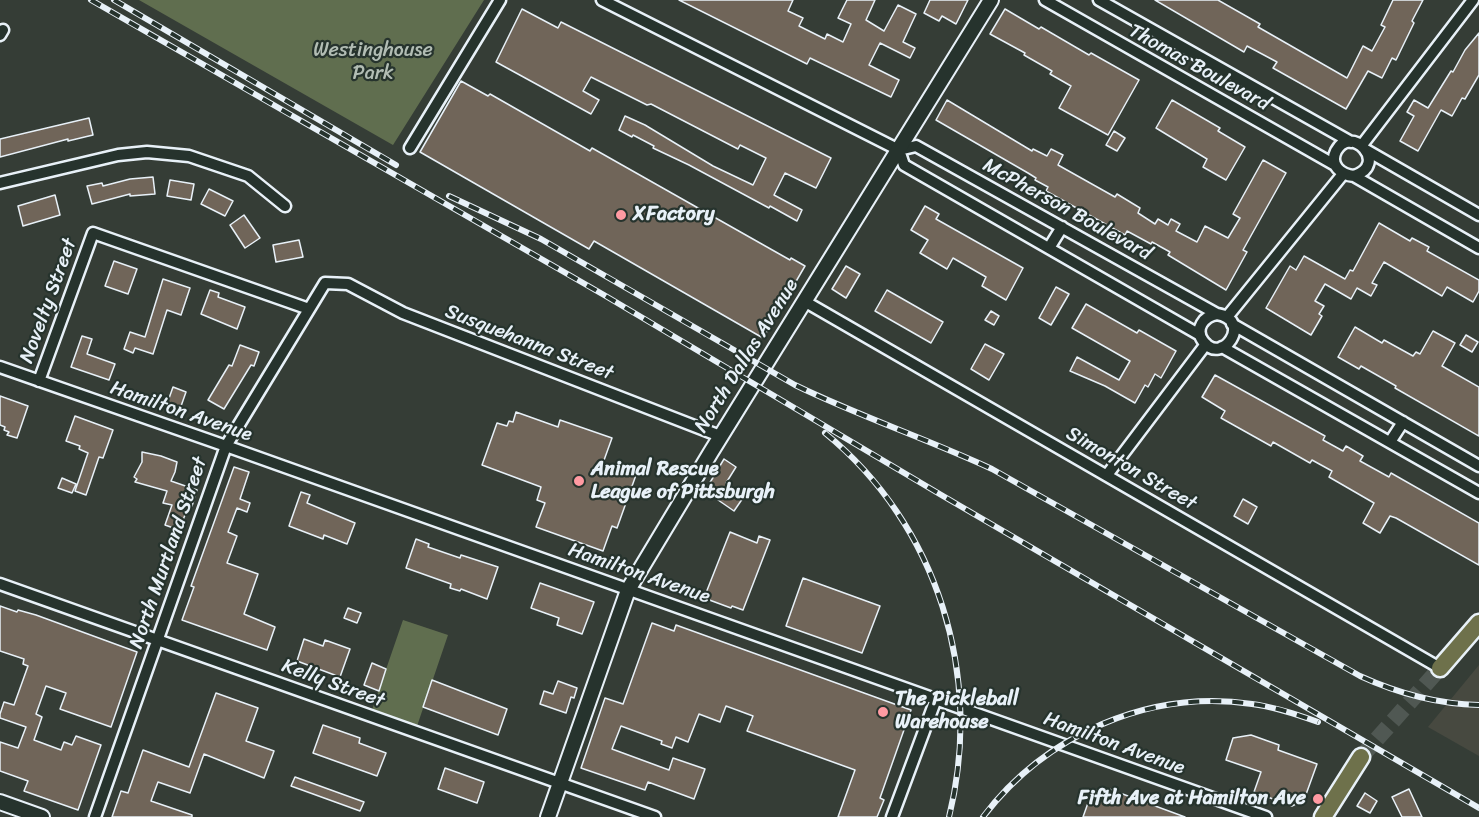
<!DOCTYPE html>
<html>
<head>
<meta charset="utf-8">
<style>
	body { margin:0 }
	canvas { display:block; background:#353d36 }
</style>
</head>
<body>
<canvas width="1479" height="817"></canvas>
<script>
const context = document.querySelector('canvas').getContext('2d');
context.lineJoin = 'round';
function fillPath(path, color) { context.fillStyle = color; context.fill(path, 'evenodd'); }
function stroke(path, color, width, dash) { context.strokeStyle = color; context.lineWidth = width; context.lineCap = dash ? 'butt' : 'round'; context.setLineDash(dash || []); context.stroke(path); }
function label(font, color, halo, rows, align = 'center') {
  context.font = font + ' Sriracha,sans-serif'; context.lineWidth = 4.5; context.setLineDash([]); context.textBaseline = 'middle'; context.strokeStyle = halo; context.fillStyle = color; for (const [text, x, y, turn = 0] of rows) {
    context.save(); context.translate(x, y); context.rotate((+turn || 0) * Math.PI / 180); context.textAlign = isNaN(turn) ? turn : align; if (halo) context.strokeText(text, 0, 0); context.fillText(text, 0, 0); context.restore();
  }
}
const built = new Path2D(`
	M1479 665V756L1428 727Z`);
const green = new Path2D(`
	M139 0H484L393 145Z
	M403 620 448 635 416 729 371 713Z`);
const building = new Path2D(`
	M679 0H793L788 11 803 18 799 26 825 39 827 34 843 42 851 24 838 18 847 0H875L866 20 884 31 898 5 916 14 903 42 915 48 910 58 880 43 869 65 899 80 891 97 810 58 807 64Z
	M930 0H968L956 24 942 16 939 21 924 13Z
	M1155 0H1218L1260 24 1258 27 1347 78 1363 46 1372 51 1385 27 1381 25 1393 0H1423L1412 21 1414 23 1396 60 1392 58 1382 78 1368 71 1346 109 1273 68 1277 62 1247 46 1244 52Z
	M522 9 558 28 561 22 831 158 816 188 785 173 774 195 802 210 797 221 770 206 769 208 689 165 653 148 654 146 633 135 632 137 619 130 625 116 645 125 713 166 753 185 766 158 740 145 738 149 651 104 647 105 591 77 583 91 599 100 591 114 496 62Z
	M1005 9 1039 29 1041 27 1089 55 1091 53 1139 80 1108 135 1059 108 1071 86 1050 74 1052 71 1024 55 1025 53 990 34Z
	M1479 33V75L1465 99 1462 98 1452 116 1441 110 1418 151 1400 141 1414 116 1407 112 1414 100 1428 108 1451 71 1453 72 1465 50Z
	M461 81 488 96 490 94 590 151 592 148 790 260 791 258 805 266 763 338 594 241 589 249 420 152Z
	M947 100 1032 151 1033 149 1047 156 1051 149 1063 155 1058 165 1115 197 1117 194 1140 208 1138 213 1155 224 1158 219 1168 225 1171 219 1180 224 1176 231 1197 242 1205 226 1228 238 1240 218 1233 214 1263 160 1286 173 1243 250 1247 252 1226 290 1168 255 1170 252 1152 242 1151 244 1127 231 1125 235 1046 191 1048 187 1035 180 1036 178 1028 173 936 120Z
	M1172 100 1220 128 1218 131 1245 147 1226 180 1203 167 1207 159 1156 128Z
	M89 118 93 135 68 141V139L0 157V139Z
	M1114 131 1125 138 1117 151 1106 145Z
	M153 177 155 194 130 196V194L92 204 87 186 102 183 103 186 130 179Z
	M170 180 194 184 191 200 167 196Z
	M209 189 233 201 225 216 201 204Z
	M55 195 60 215 23 226 18 206Z
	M925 206 939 214 936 219 1023 268 1006 300 982 286 986 277 953 258 947 269 920 253 928 240 911 230Z
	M244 215 260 238 245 248 230 225Z
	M1379 223 1410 241 1412 238 1429 247 1427 251 1479 280V291L1473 302 1447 287 1442 296 1384 262 1372 283 1377 285 1371 296 1357 288 1351 299 1325 284 1315 301 1324 306 1319 314 1322 316 1311 335 1266 308 1290 266 1296 270 1304 256 1345 279 1350 270 1353 271Z
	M299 240 303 257 276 262 273 245Z
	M114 261 137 269 128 294 105 286Z
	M846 266 860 274 846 298 832 289Z
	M163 279 190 288 181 315 167 310 153 354 135 348 133 353 124 349 130 332 145 337Z
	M1056 287 1069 294 1051 325 1039 318Z
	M210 290 219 293 218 297 245 307 237 329 201 314Z
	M887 290 943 322 931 343 875 311Z
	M1086 304 1137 333 1139 330 1176 351 1161 378 1155 374 1148 387 1145 385 1135 403 1105 386 1070 371 1077 357 1119 380 1130 361 1072 328Z
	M991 311 999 316 994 325 985 320Z
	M1355 327 1382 343 1384 340 1413 356 1416 352 1420 354 1433 331 1455 343 1442 366 1479 387V436L1395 388 1396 386 1361 366 1359 369 1338 357Z
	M1466 335 1478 342 1472 352 1460 345Z
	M82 336 92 339 87 354 115 364 109 380 71 367Z
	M985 344 1004 354 989 380 971 369Z
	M240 345 259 352 254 366 251 365 224 409 208 400 229 365 232 366Z
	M1215 375 1325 436 1323 440 1343 451 1346 446 1363 456 1360 461 1389 477 1391 473 1479 523V565L1396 518 1390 516 1380 533 1363 523 1374 503 1329 477 1332 471 1312 460 1310 463 1273 442 1271 446 1221 418 1225 411 1202 397Z
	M173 387 186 392 180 409 167 404Z
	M0 396 28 406 17 438 7 435 9 432 4 430 5 427 0 425Z
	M516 412 558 427 560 420 612 438 603 463 636 475 617 528 612 526 603 551 536 527 545 503 537 500 541 487 482 465 497 423 507 426 509 421 513 422Z
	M75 416 113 430 103 458 99 457 86 495 75 491 88 453 79 449 80 446 66 441Z
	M142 452 161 456 177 462 175 472 171 481 197 490 192 506 189 505 179 530 165 525 172 505 163 503 167 491 135 482 137 479 134 477 142 462Z
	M724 459 736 467 726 483 745 495 734 511 705 491Z
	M234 467 249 472 240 499 250 503 247 512 237 508 228 532 237 536 227 563 258 574 244 614 275 627 267 650 182 620 194 587 191 586Z
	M62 478 76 484 72 493 58 488Z
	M301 492 310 495 307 503 355 523 347 544 324 535 323 539 289 526Z
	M1243 499 1257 507 1248 524 1234 516Z
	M730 532 757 543 759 536 770 540 743 610 732 606 731 608 704 598Z
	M416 539 429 544 428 547 460 558 461 555 498 567 487 599 461 589 460 591 450 588 451 584 406 568Z
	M803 578 880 606 862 653 786 626Z
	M540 583 594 602 582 634 557 625 559 618 531 608Z
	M0 606 17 612 18 610 36 615 137 652 111 727 60 709 66 693 46 686 36 714 42 717 34 740 61 750 64 742 72 745 76 736 101 745 78 810 24 791 28 781 0 771V742L18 748 26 727 0 718V714L4 702 14 705 28 666 23 664 24 659 0 651Z
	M348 608 361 613 357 623 344 618Z
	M652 623 674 631 676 625 911 710 880 798 884 800 877 817H838L855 770 747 731 753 716 726 706 720 722 699 714 688 742 676 737 672 748 661 744 662 741 621 726 612 749 669 770 673 758 705 769 694 799 648 782 645 790 581 768 605 698 623 704Z
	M304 639 323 646 325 640 350 649 340 677 297 661Z
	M372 663 386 669 379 691 364 685Z
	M432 680 507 709 498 735 423 707Z
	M558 681 577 688 574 698 571 697 566 713 540 704 544 691 553 694Z
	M216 693 258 708 246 741 274 751 264 778 204 754 190 793 158 782 151 801 192 815V817H112L121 791 128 793 143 750 189 767Z
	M323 725 360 738 359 743 386 753 377 776 313 753Z
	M1251 735 1279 745 1278 750 1317 764 1304 800 1292 806 1254 792 1261 772 1226 760 1233 738Z
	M445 768 484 782 477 803 438 789Z
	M295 777 364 802 360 811 291 786Z
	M1093 789 1108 794 1109 789 1185 817H1083Z
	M1409 789 1422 817H1402L1392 797Z
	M1365 793 1377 801 1370 813 1357 806Z`);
const trunkTunnel = new Path2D(`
	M1361 757 1440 668`);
const minor = new Path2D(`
	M602 0 899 150 904 165 1200 335
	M1045 0 1335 165
	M1099 0 1351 142
	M0 35 3 30
	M1362 145 1473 0
	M410 148 500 0
	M899 150 916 146 1217 314C1254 320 1222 367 1203 341 1194 329 1204 316 1217 314
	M1366 150 1479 215
	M1354 176C1390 164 1351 123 1336 151 1329 165 1341 175 1354 176L1479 248
	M0 183 118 155 147 152 189 156 248 176 285 206
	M1049 248 1062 227
	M804 301 1440 668
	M1227 317 1343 174
	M1232 324 1479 466
	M1222 347 1479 493
	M0 367 226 446 1266 817
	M39 381 93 233 309 309
	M1390 442 1403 422
	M1107 475 1206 344
	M0 584 655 817
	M95 817 226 446 325 283 348 284 403 313 720 436
	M892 817 936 699`);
const secondary = new Path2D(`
	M0 802 42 817
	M548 817 628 590 711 452 991 0`);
const trunk = new Path2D(`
	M1440 668 1479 623
	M1323 817 1361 757`);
const rail = new Path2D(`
	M91 0 604 295 943 496 1479 808
	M114 0 396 165
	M449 196 541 239 795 385C859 416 927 439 992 469L1360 676C1397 693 1438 704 1479 705
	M825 433C938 525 984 676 949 817
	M983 817C1045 735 1149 689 1252 704 1275 707 1296 714 1318 722`);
const markers = [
	[621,215,6,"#ff9aa2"],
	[579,481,6,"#ff9aa2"],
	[883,712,6,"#ff9aa2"],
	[1318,799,6,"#ff9aa2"]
];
const parkNames = [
	["Westinghouse",373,51],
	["Park",373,74]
];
const streetNames = [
	["Thomas Boulevard",1199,68,29],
	["McPherson Boulevard",1067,210,29],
	["Novelty Street",49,301,-70],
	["Susquehanna Street",529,343,21],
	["North Dallas Avenue",747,356,-58],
	["Hamilton Avenue",181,412,19],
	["Simonton Street",1131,469,30],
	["North Murtland Street",169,553,-71],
	["Hamilton Avenue",639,574,19],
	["Kelly Street",333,684,20],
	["Hamilton Avenue",1114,744,20]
];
const poiNames = [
	["XFactory",633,215],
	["Animal Rescue",591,470],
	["League of Pittsburgh",591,493],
	["The Pickleball",895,700],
	["Warehouse",895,723],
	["Fifth Ave at Hamilton Ave",1306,799,"right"]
];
fillPath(built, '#474940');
fillPath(green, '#606e4f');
fillPath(building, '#706559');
stroke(building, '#e8f1f8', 1.5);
stroke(trunkTunnel, '#505853', 16, [16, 8]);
stroke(minor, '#e8f1f8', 15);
stroke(secondary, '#e8f1f8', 18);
stroke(trunk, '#e8f1f8', 21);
stroke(minor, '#26332d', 10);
stroke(secondary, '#26332d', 14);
stroke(trunk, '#6e714b', 16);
stroke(rail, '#e8f1f8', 6);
stroke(rail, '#26332d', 4, [11]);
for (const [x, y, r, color] of markers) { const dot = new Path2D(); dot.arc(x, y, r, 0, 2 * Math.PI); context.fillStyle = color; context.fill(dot); stroke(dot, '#26332d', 2); }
label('20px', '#b2bdb4', '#26332d', parkNames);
label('20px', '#e8f1f8', '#26332d', streetNames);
label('bold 20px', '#e8f1f8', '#26332d', poiNames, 'left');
</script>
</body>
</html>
